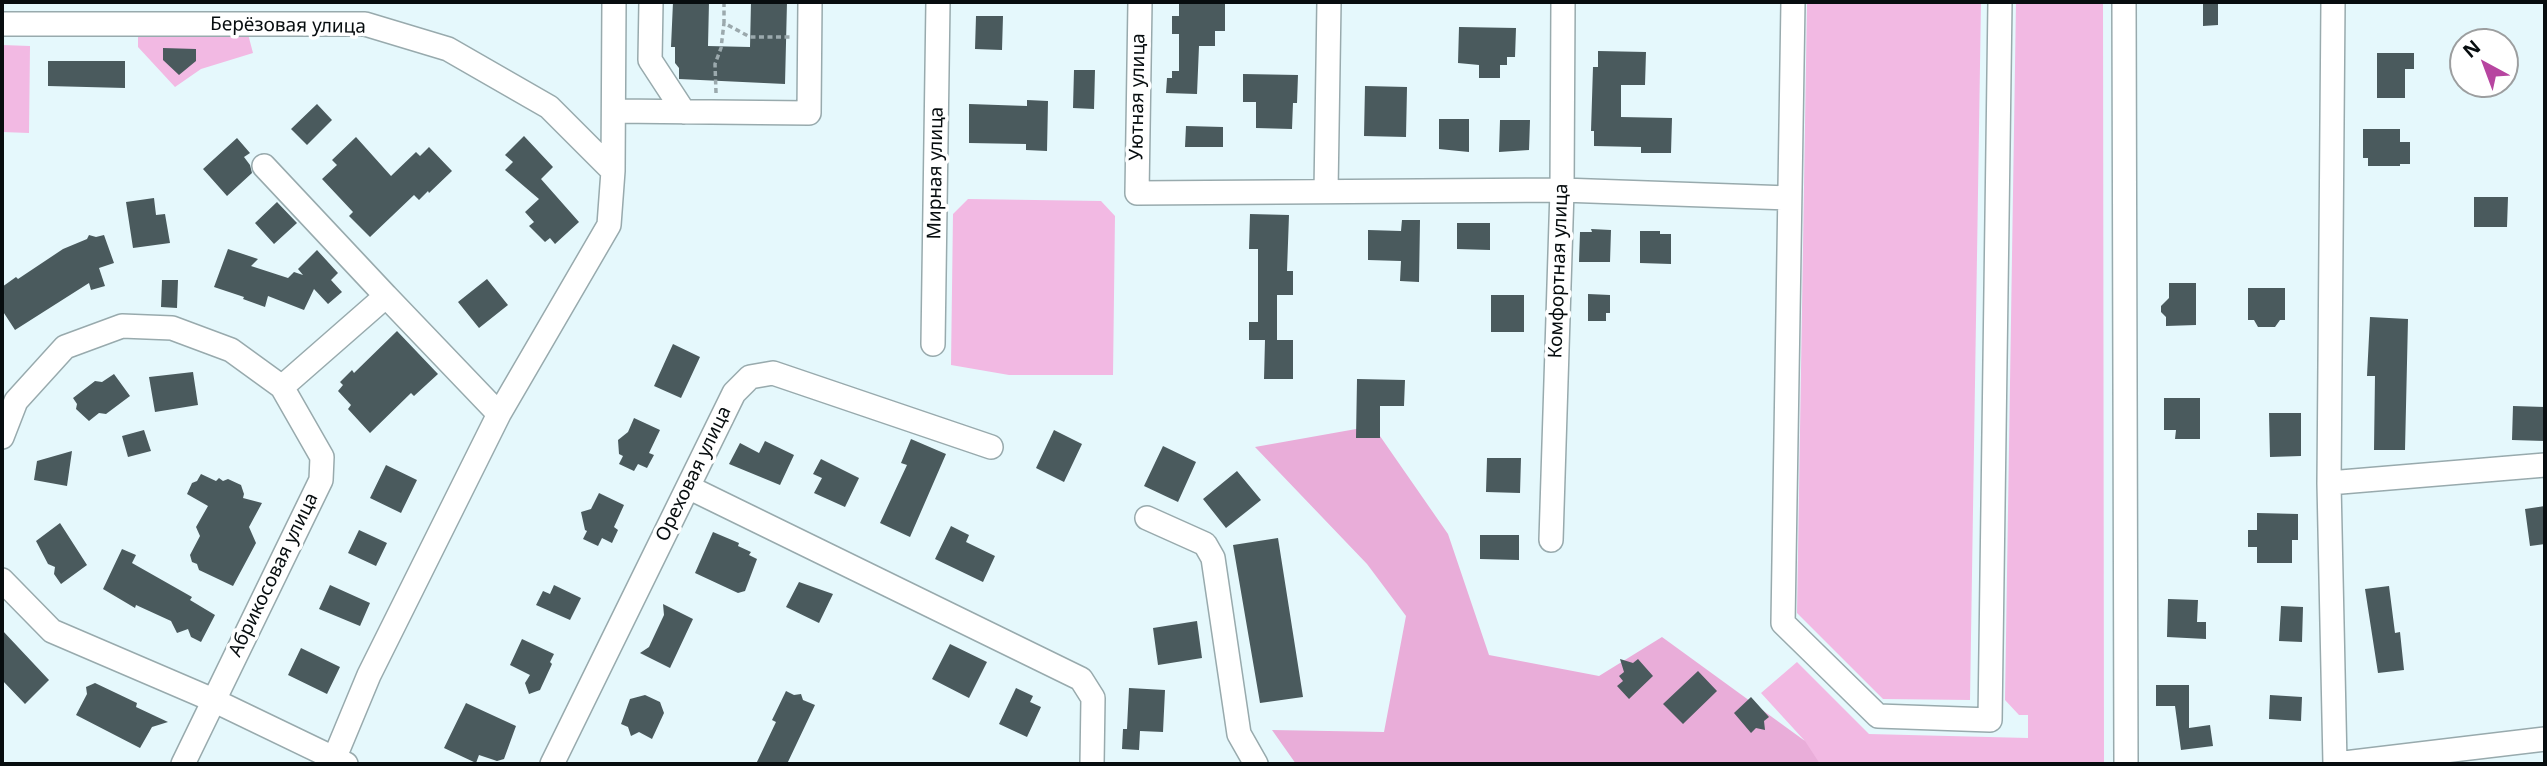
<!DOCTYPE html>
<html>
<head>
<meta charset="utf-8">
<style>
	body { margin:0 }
	#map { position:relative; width:2547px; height:766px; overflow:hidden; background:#e5f8fc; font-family:"Noto Sans",sans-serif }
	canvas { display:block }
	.frame { position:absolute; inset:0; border:4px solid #070d0f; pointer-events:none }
	.north { position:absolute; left:2449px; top:28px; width:70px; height:70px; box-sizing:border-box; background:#fff; border:2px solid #9c9e9f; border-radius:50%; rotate:319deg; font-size:19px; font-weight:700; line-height:28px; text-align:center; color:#070d0f }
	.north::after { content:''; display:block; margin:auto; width:24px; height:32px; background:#b745a0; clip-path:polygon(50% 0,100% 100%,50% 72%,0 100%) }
</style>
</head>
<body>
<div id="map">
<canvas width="2547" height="766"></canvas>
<div class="frame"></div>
<div class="north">N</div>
</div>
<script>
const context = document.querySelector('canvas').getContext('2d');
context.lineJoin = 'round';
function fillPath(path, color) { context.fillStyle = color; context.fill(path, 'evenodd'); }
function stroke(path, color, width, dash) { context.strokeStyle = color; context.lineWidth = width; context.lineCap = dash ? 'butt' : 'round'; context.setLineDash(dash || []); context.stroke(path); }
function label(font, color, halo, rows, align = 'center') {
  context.font = font + ' "Noto Sans",sans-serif'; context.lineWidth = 7; context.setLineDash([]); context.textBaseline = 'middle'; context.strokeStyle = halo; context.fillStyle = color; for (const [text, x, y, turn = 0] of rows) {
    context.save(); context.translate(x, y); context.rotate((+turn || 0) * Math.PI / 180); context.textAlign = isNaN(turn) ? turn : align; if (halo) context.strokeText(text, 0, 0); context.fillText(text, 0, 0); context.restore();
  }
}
const green = new Path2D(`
	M1807 2H1981L1970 700 1883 699 1797 613Z
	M2016 2H2103L2104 764H1812L1804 740 1761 693 1797 662 1869 734 2028 738V715H2019L2005 700Z
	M138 33 248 34 253 53 201 69 175 87 138 47Z
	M2 45 30 46 29 133 2 132Z
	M968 199 1101 201 1115 216 1113 375H1009L951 365 953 214Z`);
const forest = new Path2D(`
	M1373 426 1448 534 1489 655 1599 676 1662 637 1805 741 1820 764H1296L1272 730 1384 732 1406 616 1367 564 1255 447Z`);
const building = new Path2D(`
	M673 2H709L708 46 750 47 751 2H787L785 84 679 79V68L675 63V47H671Z
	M1179 2H1225V31H1215V46H1199L1197 94 1166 93 1167 78H1172V71H1179V34H1172V16H1179Z
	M2203 2H2218V25L2203 26Z
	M976 16H1003L1002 50 975 49Z
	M1459 27 1516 28 1515 57H1507V65H1500V78H1479V65L1458 63Z
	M163 48 196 49V61L179 75 163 60Z
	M1598 51 1646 52 1645 85H1621V117L1672 118 1671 153H1641V147L1594 146V131H1591L1593 67H1598Z
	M2377 53H2414V69H2405V98H2377Z
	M48 61H125V88L48 86Z
	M1074 70H1095L1094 109 1073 108Z
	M1243 74 1298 75 1297 103H1293L1292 129 1256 128V102H1243Z
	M1365 86 1407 87 1406 137 1364 136Z
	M1027 100 1048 101 1047 151 1026 150V144L969 143V104L1027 106Z
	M317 104 332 120 307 145 291 129Z
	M1439 119H1469V152L1439 149Z
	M1500 120H1530L1529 150 1499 152Z
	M1186 126 1223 127V147H1185Z
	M2363 129H2400V142H2410V164H2400V166H2368V158H2363Z
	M524 136 553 167 541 179 579 222 555 244 550 238 545 242 529 226 534 222 525 212 539 199 505 170 513 162 505 155Z
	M356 137 391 176 416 152 420 156 429 147 452 171 429 193 428 191 419 200 414 195 370 237 349 216 353 212 322 179 337 165 332 160Z
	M237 138 250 153 244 157 250 165 252 173 227 196 203 169Z
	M2474 197H2508L2507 227H2474Z
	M154 198 156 215 165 214 170 243 133 248 126 202Z
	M277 202 297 223 274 244 255 223Z
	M1250 214 1289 215 1287 271H1293V295H1277V340H1293V379H1264L1265 340H1249V322H1258V249H1249Z
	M1402 220H1420L1419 282 1400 281 1401 261 1368 260V230L1401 231Z
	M1457 223H1490V250L1457 249Z
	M1591 229 1611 230 1610 262H1579L1580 232H1592Z
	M1640 231H1660V234H1671V264L1640 263Z
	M89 235 96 237 104 235 114 263 99 268 105 286 91 290 89 283 15 330 2 310V287L16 277 18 279 63 249 87 239Z
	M228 249 258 259 251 266 288 278 294 272 303 275 298 269 317 250 338 273 331 280 342 292 328 304 314 289 304 310 268 296 265 307 243 299 244 297 214 287Z
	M487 279 508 305 479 328 458 302Z
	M162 280H178L177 308 161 307Z
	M2169 283H2196V325L2166 326V317L2161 312V306L2169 298Z
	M2248 288H2285V320H2280L2275 327H2258L2254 320H2248Z
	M1588 294 1610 295V313H1606V321H1588Z
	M1491 295H1524V332H1491Z
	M2370 317 2408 319 2405 450H2374L2375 376H2367Z
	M397 331 438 374 414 396 411 393 370 433 348 409 351 405 338 391 343 385 340 382 352 370 354 373Z
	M673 344 700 357 681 398 654 386Z
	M193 372 198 405 155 412 149 377Z
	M114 374 130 396 106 414 99 413 89 421 76 409 77 404 73 398 95 381 102 382Z
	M1357 379 1405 380 1404 406H1380V438H1356Z
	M2164 398H2200V439H2175L2176 430H2164Z
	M2513 406 2545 407V441L2512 440Z
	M2269 413H2301V456L2270 457Z
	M634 418 660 430 649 453 654 455 647 468 638 464 634 471 619 464 623 456 619 454 618 440 628 432Z
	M144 430 151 451 128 457 122 436Z
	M1054 430 1082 444 1064 482 1036 468Z
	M911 439 946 454 910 537 880 523 907 465 901 463Z
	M765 441 794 455 780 485 729 464 740 443 759 453Z
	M1163 446 1196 462 1178 502 1144 486Z
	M72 451 67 486 34 480 37 461Z
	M1487 458H1521L1520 493 1486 492Z
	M821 459 859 478 845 507 814 493 822 478 813 474Z
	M386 465 417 480 401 513 370 498Z
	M1237 471 1261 500 1226 528 1203 499Z
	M201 474 216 481 219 478 223 481 228 479 241 485 244 494 243 498 262 503 249 527 256 543 233 586 199 570 197 564 192 562 190 555 200 536 196 527 208 506 187 494 192 483 197 481Z
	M599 493 624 505 614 527 618 530 612 543 602 538 598 546 583 539 587 531 585 530 581 512 591 509Z
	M2545 506V544L2530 546 2525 509Z
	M2257 513 2298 514V540H2292V563H2257V547H2248V530H2257Z
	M60 523 87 565 61 584 54 574 55 567 48 564 36 541Z
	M951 526 969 535 966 542 995 556 983 582 935 559Z
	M359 530 387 543 376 566 348 553Z
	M713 532 739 543 738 546 751 552 749 555 757 559 745 591 738 593 695 573Z
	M1480 535H1519V560L1480 559Z
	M1278 538 1303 697 1260 703 1233 545Z
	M122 549 136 555 132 563 192 597 190 600 215 615 201 642 191 637 188 629 177 633 171 621 136 605 135 608 103 589Z
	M799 582 833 594 819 623 786 607Z
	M330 585 370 603 360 626 319 609Z
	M554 585 581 598 570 620 536 605 543 591 550 594Z
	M2389 586 2395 633 2400 632 2404 670 2378 673 2365 589Z
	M2168 599 2198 600 2197 622H2206V639L2167 637Z
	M663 604 693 619 670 668 640 653 649 647 664 615Z
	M2281 606 2303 607 2302 642 2279 641Z
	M1197 621 1202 658 1158 665 1153 628Z
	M2 630 49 680 25 704 2 680Z
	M522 639 554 654 550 662 552 664 540 690 529 694 525 683 530 675 510 665Z
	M950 644 987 662 969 698 932 679Z
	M301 648 340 667 327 694 288 675Z
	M1620 659 1633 663 1638 659 1653 676 1629 699 1617 686 1623 681 1619 676 1624 672Z
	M1698 671 1717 691 1683 724 1663 704Z
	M95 683 137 703 136 707 168 722 152 727 140 748 76 715 87 694 86 687Z
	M2156 685H2189V728L2210 725 2213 746 2181 750 2175 706H2156Z
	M1016 688 1033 696 1030 702 1041 707 1027 737 999 724Z
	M1129 688 1165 690 1163 732 1140 731 1139 750 1122 749 1123 729H1127Z
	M786 691 794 695 801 694 803 700 815 705 787 764H756L776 722 772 720Z
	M645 695 660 702 664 713 652 739 639 732 631 736 628 727 621 724 630 699Z
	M2270 695 2302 697 2301 721 2269 719Z
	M1751 697 1769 717 1764 721 1765 730 1756 728 1751 733 1734 713Z
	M466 703 516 726 504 759 497 761 479 755 476 763 444 748Z`);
const path = new Path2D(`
	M724 2V23L750 37H790
	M716 93 715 64 721 48 724 23`);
const minor = new Path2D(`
	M651 2 650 60 684 112
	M1140 2 1137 193 1562 190 1789 198
	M1793 2 1783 623 1878 716 1990 720 2000 2
	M2124 2 2126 764
	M2333 2 2329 483 2335 764
	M2 24H365L448 49 549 107 613 171
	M614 111 809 113 810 2
	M264 166 386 296
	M1326 191 1329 2
	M933 344 938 2
	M282 387 386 296 499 414
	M2 437 16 401 65 347 122 326 172 328 231 350 282 387 322 457 321 480 183 764
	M2329 483 2545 465
	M688 487 1081 679 1093 698 1092 764
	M1147 518 1205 544 1213 558 1239 734 1256 764
	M1551 540 1562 190 1563 2
	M2 580 52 631 213 700 346 764
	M332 764 369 675 499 414 609 225 613 171 614 2
	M552 764 734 393 750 377 773 373 991 447
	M2336 764 2545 739`);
const streetNames = [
	["Берёзовая улица",288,26,1],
	["Уютная улица",1138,97,-89],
	["Мирная улица",936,173,-89],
	["Комфортная улица",1559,271,-88],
	["Ореховая улица",694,474,-64],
	["Абрикосовая улица",274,575,-64]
];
fillPath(green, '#f2b9e3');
fillPath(forest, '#e9add9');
fillPath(building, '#4a5a5d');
stroke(minor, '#98aaad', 26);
stroke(path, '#9ba9ad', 3.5, [5, 3.5]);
stroke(minor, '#fff', 23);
label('19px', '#070d0f', '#fff', streetNames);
</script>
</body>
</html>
